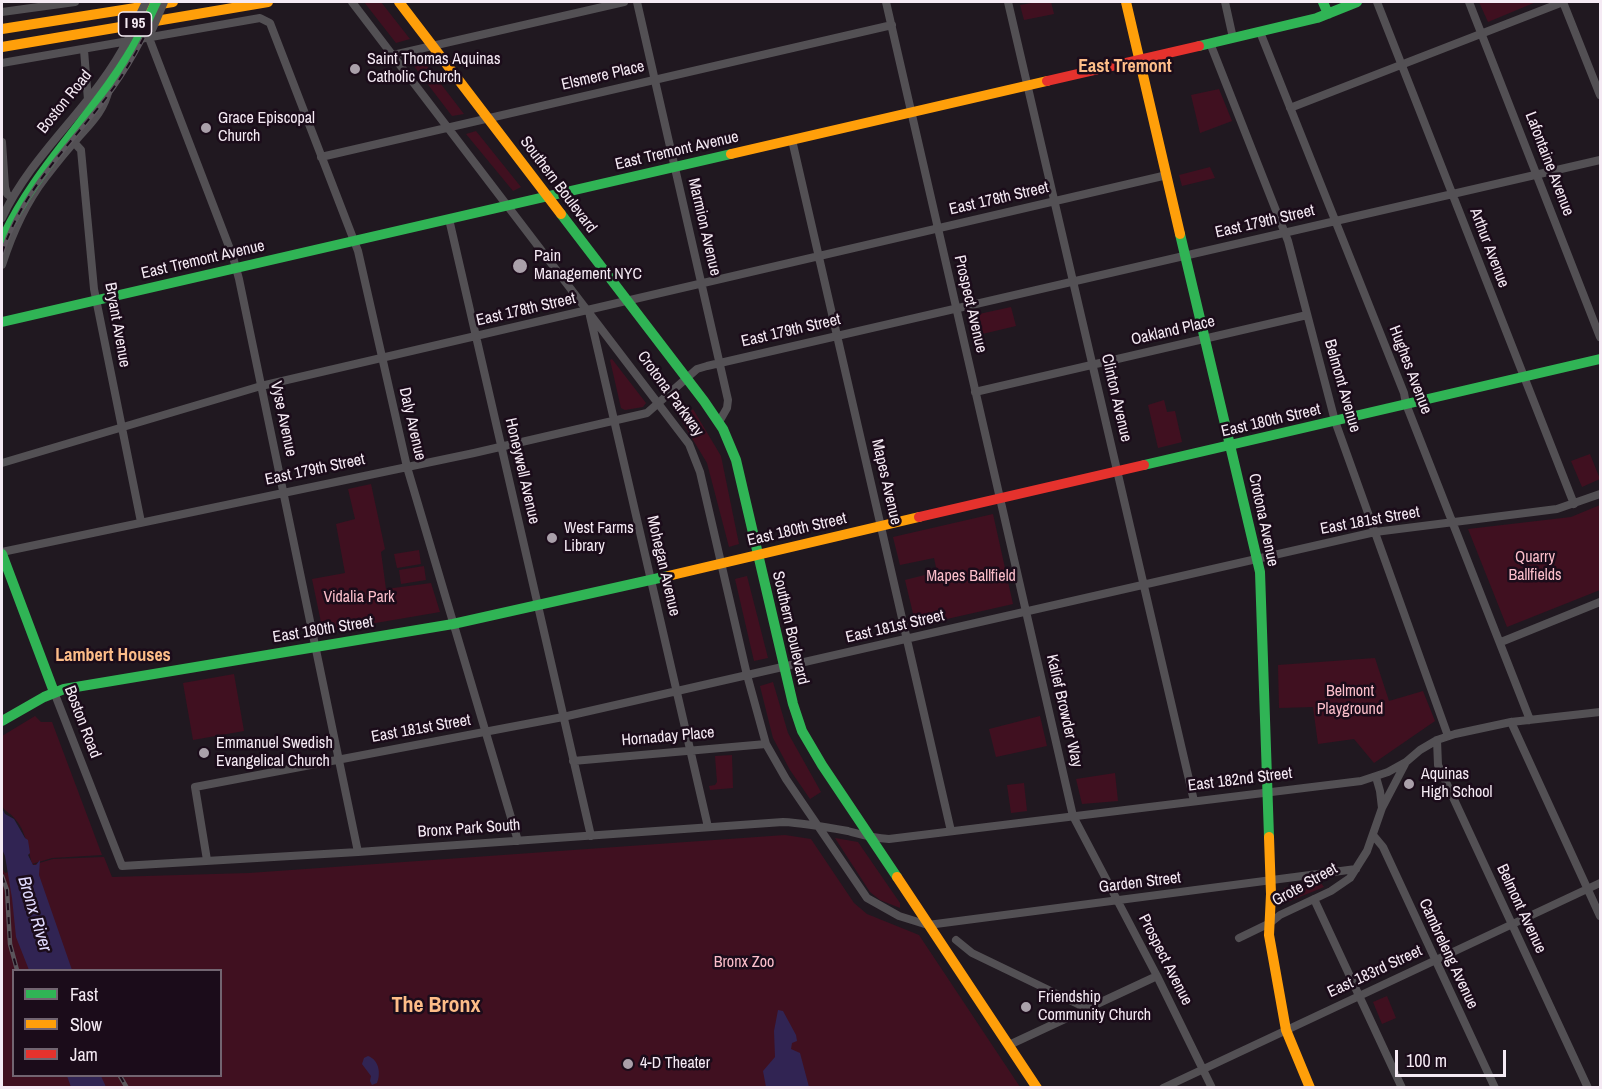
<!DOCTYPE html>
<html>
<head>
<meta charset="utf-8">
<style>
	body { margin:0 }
	#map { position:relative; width:1602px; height:1089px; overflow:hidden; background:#201820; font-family:"Archivo Narrow",sans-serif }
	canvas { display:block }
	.frame { position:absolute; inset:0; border:3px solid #f5eaf4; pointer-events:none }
	.legend { position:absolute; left:12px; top:969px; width:210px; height:108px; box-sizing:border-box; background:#1b0c1a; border:2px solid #726571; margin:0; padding:8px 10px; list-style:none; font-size:18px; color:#f5eaf4 }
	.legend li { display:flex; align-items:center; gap:12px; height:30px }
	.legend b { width:30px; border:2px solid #726571 }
	.scale { position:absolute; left:1395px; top:1050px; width:111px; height:27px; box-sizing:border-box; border:3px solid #f5eaf4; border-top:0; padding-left:8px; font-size:18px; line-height:21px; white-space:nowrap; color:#f5eaf4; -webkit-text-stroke:4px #1b0c1a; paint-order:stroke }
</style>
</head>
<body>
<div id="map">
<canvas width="1602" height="1089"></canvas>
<div class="frame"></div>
<ul class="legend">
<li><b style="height:8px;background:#30b455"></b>Fast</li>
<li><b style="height:8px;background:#ff9f0a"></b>Slow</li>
<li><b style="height:8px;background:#e5322d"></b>Jam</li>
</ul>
<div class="scale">100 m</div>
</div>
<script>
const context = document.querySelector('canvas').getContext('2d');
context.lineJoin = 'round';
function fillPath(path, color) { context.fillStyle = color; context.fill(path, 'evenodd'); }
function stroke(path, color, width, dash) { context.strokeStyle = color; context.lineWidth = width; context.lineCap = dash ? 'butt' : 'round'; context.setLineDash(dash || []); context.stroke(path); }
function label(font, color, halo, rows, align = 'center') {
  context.font = font + ' "Archivo Narrow",sans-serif'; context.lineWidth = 5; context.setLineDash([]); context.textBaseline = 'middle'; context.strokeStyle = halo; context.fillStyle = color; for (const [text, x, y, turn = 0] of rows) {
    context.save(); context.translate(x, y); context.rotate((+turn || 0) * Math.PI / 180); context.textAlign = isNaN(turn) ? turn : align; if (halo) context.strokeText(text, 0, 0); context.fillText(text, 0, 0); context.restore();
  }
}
const green = new Path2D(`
	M364 2H381L410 39 396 43Z
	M1037 2H1051L1054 14 1024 20 1020 5Z
	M1479 2H1536L1488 22Z
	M421 58 464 114 452 116 410 61Z
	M1219 89 1232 121 1200 133 1191 95Z
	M476 131 521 187 513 191 466 134Z
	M1210 167 1215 178 1182 186 1179 175Z
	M1011 307 1016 326 974 336 970 316Z
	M612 359 646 403 643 407 625 410 621 408 610 360Z
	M1164 400 1167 412 1175 411 1182 442 1158 448 1148 405Z
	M693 409 721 456 739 544 729 547 707 463 681 420Z
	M1590 454 1600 479 1582 487 1571 461Z
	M371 484 385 549 381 552 386 589 431 583 440 612 323 632 312 579 345 573 336 524 355 519 348 489Z
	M1600 505V590L1507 627 1468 529 1571 517Z
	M993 514 1013 604 916 626 905 580 937 572 934 558 900 565 893 537Z
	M419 550 421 564 397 568 394 554Z
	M424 566 426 580 401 584 399 570Z
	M747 576 768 658 754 661 735 579Z
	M1375 658 1389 701 1423 691 1435 721 1374 763 1354 739 1318 744 1313 707 1279 708 1278 665Z
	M234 674 244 731 193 740 183 683Z
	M773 682 788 733 821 792 810 799 790 770 773 738 760 686Z
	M35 716 41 722H52L102 855 52 858 32 864C28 850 26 830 15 819 11 813 6 813 2 806V736Z
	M1040 716 1047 746 996 757 989 729Z
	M732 755 733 788 710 790 709 786 715 785 717 782 715 756Z
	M1115 773 1118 801 1082 804 1076 779Z
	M1024 783 1027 811 1011 813 1007 785Z
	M785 835 811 839 854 903 867 914 919 935 1020 1087H2V868L5 873 53 859 104 857 112 877 249 873ZM14 970H220V1076H14Z
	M835 838 858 842 900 903V908L880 900 870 892Z
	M1321 883 1324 887 1285 903 1284 888Z
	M1387 996 1396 1018 1382 1024 1373 1002Z`);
const water = new Path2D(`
	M2 808 5 814 14 819 25 838 28 840 30 853 28 855 33 865H36L40 860 39 875 72 970H29L16 937 12 898 5 856 2 849Z
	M778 1010 783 1011 796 1035 797 1041 792 1043 791 1049 800 1053 809 1087H766L763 1071 775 1057 774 1031Z
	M368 1056C379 1060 381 1073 377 1083L372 1085 370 1081 371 1076 362 1064 364 1058Z
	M67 1076H101L106 1087H71Z`);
const stream = new Path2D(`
	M596 1087 597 1088`);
const street = new Path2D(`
	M352 2 689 444 700 472 747 675 766 744 786 779 867 898 899 916 928 925 1356 869
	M637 2 728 400 727 408 719 422
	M886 2 1073 816 1157 976 1212 1088
	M1008 2 1194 801
	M1225 2 1233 38
	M1377 2 1574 504
	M1469 2 1600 337
	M1563 2 1600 95
	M2 12 75 2
	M1260 32 1404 393 1406 404 1530 720
	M149 38 233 257 239 279 358 852
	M1210 43 1288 241 1335 421 1448 736
	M84 50 88 100
	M393 55 624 2
	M2 63 260 18 270 23 358 251 407 467 518 841
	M1290 108 1563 2
	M69 137 81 150 94 289 141 522
	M792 140 951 831
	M2 142 5 187 7 194 12 198
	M321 157 892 25
	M2 218C33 151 95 105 128 39
	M449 219 591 836
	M2 265C12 234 25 204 45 178 55 165 66 151 77 139 92 122 104 111 109 89
	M590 316 708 827
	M975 392 1307 315
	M2 463 261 386 1167 175
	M2 552 474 453 647 413 697 369 707 366 1600 160
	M1501 642 1600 602
	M54 692 122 866 358 852 783 822C804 823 826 827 848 831 863 835 873 838 889 839L1361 781 1388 772 1406 762 1420 750 1437 740 1455 734 1511 722 1600 712
	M1511 722 1600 916
	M1437 740 1438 765 1588 1088
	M573 761 766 744
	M1382 808 1405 764
	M1373 835 1383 847 1495 1088
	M207 860 195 787 563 717 1375 532 1557 509 1600 494
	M1314 899 1402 1088
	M1239 938 1270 923 1280 915 1331 891 1350 878 1367 851 1382 808 1380 791 1376 777
	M956 940 972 953 1086 1008
	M1009 1045 1157 976
	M1163 1088 1600 883`);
const fast = new Path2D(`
	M1323 2 1328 14
	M1199 46 1317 18 1357 2
	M561 214 704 401 723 429 736 460 793 704 802 731 822 765 897 877
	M1180 234 1260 572 1269 837
	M2 241C37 163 103 108 142 32
	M2 322 731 154
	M1144 465 1600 359
	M2 554 54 692
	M2 721 44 697 64 689 453 624 668 576`);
const slow = new Path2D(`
	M399 2 561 214
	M1126 2 1180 234
	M2 29 173 2
	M2 47 268 2
	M731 154 1047 81
	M668 576 919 517
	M1269 837 1271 894 1269 935 1286 1030 1310 1088
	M897 877 1037 1088`);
const jam = new Path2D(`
	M1047 81 1199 46
	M919 517 1144 465`);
const rail = new Path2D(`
	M2 253C22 191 67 148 106 98 129 68 146 36 160 2
	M2 876 7 890 10 944 17 970
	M120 1076 127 1088`);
const streetBridge = new Path2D(`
	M152 30 164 2
	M131 33 146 2`);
const fastBridge = new Path2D(`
	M142 32 156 2`);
const markers = [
	[355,69,6,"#aaa0aa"],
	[206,128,6,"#aaa0aa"],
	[520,266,8,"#aaa0aa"],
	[552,538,6,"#aaa0aa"],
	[204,753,6,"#aaa0aa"],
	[1409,784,6,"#aaa0aa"],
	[1026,1007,6,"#aaa0aa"],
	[628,1064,6,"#aaa0aa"]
];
const shields = [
	[135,24,33]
];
const shieldNames = [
	["I 95",135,24]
];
const poiNames = [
	["Saint Thomas Aquinas",367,60],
	["Catholic Church",367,78],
	["Grace Episcopal",218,119],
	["Church",218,137],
	["Pain",534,257],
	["Management NYC",534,275],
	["West Farms",564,529],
	["Library",564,547],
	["Emmanuel Swedish",216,744],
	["Evangelical Church",216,762],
	["Aquinas",1421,775],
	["High School",1421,793],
	["Friendship",1038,998],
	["Community Church",1038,1016],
	["4-D Theater",640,1064]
];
const streetNames = [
	["Elsmere Place",603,76,-13],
	["Boston Road",65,102,-51],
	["East Tremont Avenue",677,151,-13],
	["Lafontaine Avenue",1549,164,69],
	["Southern Boulevard",558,185,53],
	["East 178th Street",999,199,-13],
	["East 179th Street",1265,222,-13],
	["Marmion Avenue",704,227,77],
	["Arthur Avenue",1489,248,69],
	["East Tremont Avenue",203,260,-13],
	["Prospect Avenue",970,304,77],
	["East 178th Street",526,310,-13],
	["Bryant Avenue",117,325,80],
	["East 179th Street",791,331,-13],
	["Oakland Place",1173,331,-13],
	["Hughes Avenue",1410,370,69],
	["Belmont Avenue",1342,386,74],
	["Crotona Parkway",670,394,54],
	["Clinton Avenue",1116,398,77],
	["Vyse Avenue",283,419,78],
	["East 180th Street",1271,421,-13],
	["Daly Avenue",412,424,77],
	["East 179th Street",315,470,-12],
	["Honeywell Avenue",522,471,77],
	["Mapes Avenue",886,482,77],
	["Crotona Avenue",1263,520,78],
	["East 181st Street",1370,521,-10],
	["East 180th Street",797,530,-13],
	["Mohegan Avenue",663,566,77],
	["East 181st Street",895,627,-13],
	["Southern Boulevard",790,628,77],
	["East 180th Street",323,630,-9],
	["Kalief Browder Way",1064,711,77],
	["Boston Road",82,722,69],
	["East 181st Street",421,729,-10],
	["Hornaday Place",668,737,-5],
	["East 182nd Street",1240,780,-7],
	["Bronx Park South",469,829,-4],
	["Garden Street",1140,883,-7],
	["Grote Street",1305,885,-29],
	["Belmont Avenue",1521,909,65],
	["Cambreleng Avenue",1448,954,65],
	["Prospect Avenue",1165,960,63],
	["East 183rd Street",1375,972,-25]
];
const parkNames = [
	["Quarry",1535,558],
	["Ballfields",1535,576],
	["Mapes Ballfield",971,577],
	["Vidalia Park",359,598],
	["Belmont",1350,692],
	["Playground",1350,710],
	["Bronx Zoo",744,963]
];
const neighbourhoodNames = [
	["East Tremont",1125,67],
	["Lambert Houses",113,656]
];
const waterNames = [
	["Bronx River",34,914,73]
];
const districtNames = [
	["The Bronx",436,1006]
];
fillPath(green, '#401020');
fillPath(water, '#312453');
stroke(stream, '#312453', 2);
stroke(street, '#535054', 8);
stroke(fast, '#30b455', 10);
stroke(slow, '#ff9f0a', 10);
stroke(jam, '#e5322d', 10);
stroke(rail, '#5b565c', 4.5);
stroke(rail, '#1b0c1a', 2, [7]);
stroke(streetBridge, '#535054', 8);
stroke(fastBridge, '#30b455', 10);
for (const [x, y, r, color] of markers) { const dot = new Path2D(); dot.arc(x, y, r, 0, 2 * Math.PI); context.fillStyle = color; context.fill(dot); stroke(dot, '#1b0c1a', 2); }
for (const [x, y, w] of shields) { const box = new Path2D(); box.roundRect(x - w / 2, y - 12, w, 24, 4.5); context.fillStyle = '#1b0c1a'; context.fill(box); stroke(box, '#f5eaf4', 1.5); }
label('bold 15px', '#f5eaf4', null, shieldNames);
label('16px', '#f5eaf4', '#1b0c1a', poiNames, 'left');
label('16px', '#f5eaf4', '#1b0c1a', streetNames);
label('16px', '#fbbeca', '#1b0c1a', parkNames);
label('bold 18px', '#fdbd88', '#1b0c1a', neighbourhoodNames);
label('italic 18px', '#e0dafd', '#1b0c1a', waterNames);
label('bold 22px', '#fdbd88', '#1b0c1a', districtNames);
</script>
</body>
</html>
